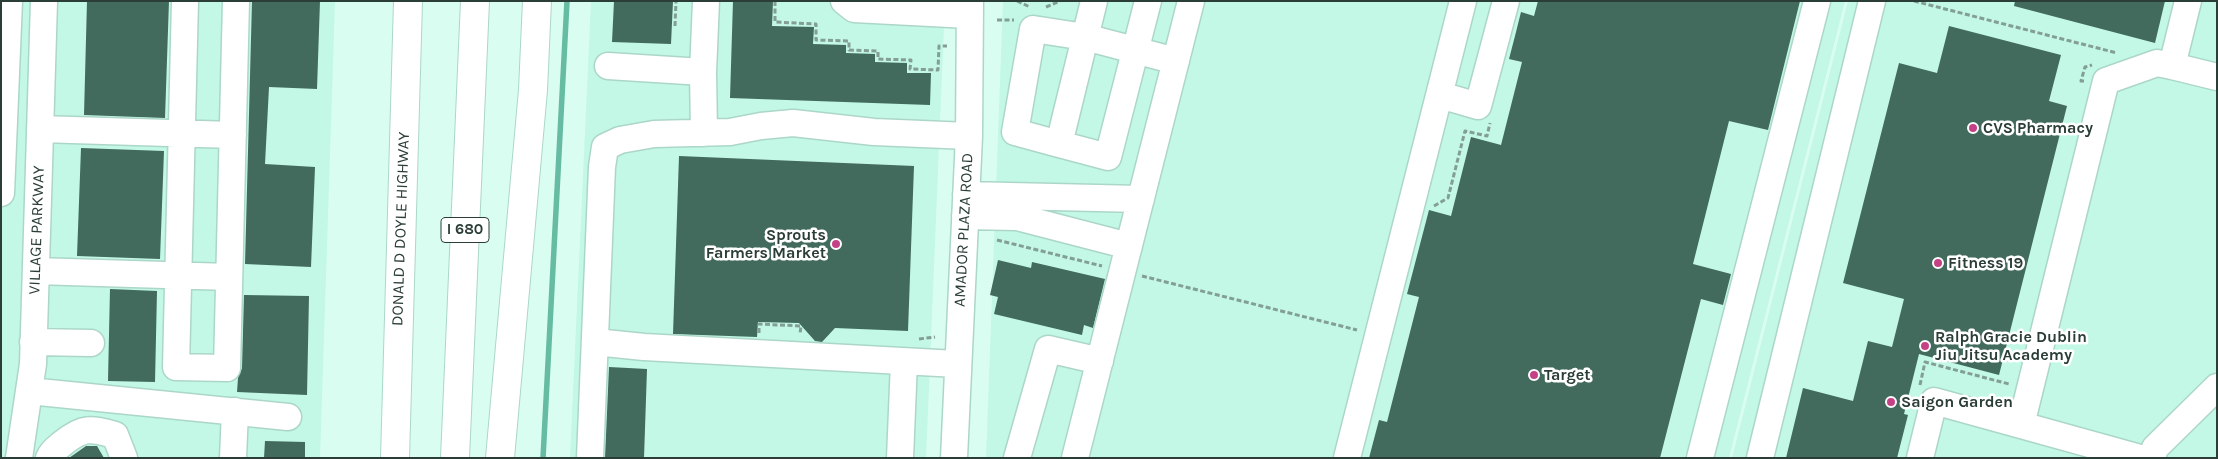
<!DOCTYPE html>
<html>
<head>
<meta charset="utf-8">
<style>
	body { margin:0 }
	#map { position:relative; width:2218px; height:459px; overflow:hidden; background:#dafdf1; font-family:Karla,sans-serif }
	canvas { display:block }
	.frame { position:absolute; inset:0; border:2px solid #2b3d37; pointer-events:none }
</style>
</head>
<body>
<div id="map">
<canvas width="2218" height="459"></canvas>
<div class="frame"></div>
</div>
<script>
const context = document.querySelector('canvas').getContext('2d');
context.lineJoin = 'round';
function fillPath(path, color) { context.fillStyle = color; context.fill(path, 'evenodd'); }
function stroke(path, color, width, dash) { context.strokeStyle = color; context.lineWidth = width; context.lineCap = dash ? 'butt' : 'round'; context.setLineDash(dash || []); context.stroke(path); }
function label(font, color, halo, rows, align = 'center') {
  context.font = font + ' Karla,sans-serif'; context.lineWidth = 5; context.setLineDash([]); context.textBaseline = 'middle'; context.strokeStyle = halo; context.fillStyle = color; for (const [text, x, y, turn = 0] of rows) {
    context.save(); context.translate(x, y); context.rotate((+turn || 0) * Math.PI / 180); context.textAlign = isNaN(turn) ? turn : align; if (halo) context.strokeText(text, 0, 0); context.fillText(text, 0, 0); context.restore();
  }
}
const built = new Path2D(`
	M1 1H335L320 458H1Z
	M591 1H945L926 458H570Z
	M1003 1H1845L1729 458H986Z
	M1848 1H2217V458H1732Z`);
const stream = new Path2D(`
	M543 458 567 1`);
const building = new Path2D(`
	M87 1H169L165 118 84 115Z
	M252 1H320L317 89 269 87 265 164 315 167 311 267 245 264Z
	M614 1H673L671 44 612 42Z
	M733 1H773L772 26 814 27 813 44 846 45V53L875 54V62L907 63V73H931L930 105 730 98Z
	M1538 1H1800L1768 130 1729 121 1693 264 1731 274 1723 305 1701 299 1660 458H1369L1379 420 1387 422 1419 297 1407 294 1429 210 1451 216 1471 137 1501 145 1522 62 1509 59 1515 36 1521 12 1534 16Z
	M2015 1H2165L2155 43 2014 6Z
	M1949 26 2061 55 2049 101 2067 106 1999 375 1919 354 1904 414 1908 415 1897 458H1786L1803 388 1853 401 1868 341 1892 347 1904 299 1843 283 1899 63 1937 73Z
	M81 148 164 151 160 259 77 256Z
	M679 156 914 166 908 331 835 328 822 342 815 341 799 323 758 322 757 337 673 334Z
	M998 260 1031 268 1032 262 1105 279 1093 328 1084 325 1082 335 994 314 998 297 990 295Z
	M110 289 157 291 155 382 108 381Z
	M244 295 309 296 307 395 237 392 238 378 242 368Z
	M609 367 647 369 644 458H605Z
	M265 441 305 442V458H264Z
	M86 446H97L104 458H69Z`);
const path = new Path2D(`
	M775 1V22L816 24V40L849 41V50L878 51V59L911 60 910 69 938 70 939 46H947
	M1017 1 1030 7
	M1914 1 2117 53
	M1046 7 1060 1
	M997 20H1014
	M675 26 676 1
	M2084 81H2081L2085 67 2092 65
	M1434 206 1448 198 1465 131 1487 136 1490 123
	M997 240 1102 266
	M1142 276 1357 330
	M759 333V324L801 326 800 334
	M919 339 935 337
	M1920 385 1925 362 2009 384`);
const minor = new Path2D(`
	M185 1 176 367 227 368 236 1
	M844 1 854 9 969 15
	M1094 1 1059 144 1108 157 1148 1
	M608 66 703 72 706 1
	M2172 66 2217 77
	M703 72 704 133
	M1440 95 1478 106 1506 1
	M40 129 233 135
	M1059 144 1015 132 1033 29 1085 37 1176 61
	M1 193 9 1
	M966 195 1141 199
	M965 216 1017 217 1129 246
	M36 271 229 277
	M33 342 91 343
	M595 342 644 347 957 364
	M29 391 288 417
	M2021 425 2140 458
	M19 458 33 364 44 1
	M49 458C52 451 57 448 63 443 83 427 90 428 115 435L124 458
	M233 458 235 411
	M590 458 602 167 605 147 620 140 654 134 730 132 761 126 793 123 874 132 969 136
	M900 458 904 362
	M954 458 969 136 970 1
	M1017 458 1048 349 1100 361
	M1075 458 1191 1
	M1347 458 1463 1
	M1700 458 1817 1
	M1760 458 1872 1
	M1920 458 1934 401 2021 425 2106 81 2157 63 2172 66 2188 1
	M2152 458 2155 448 2217 387`);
const highway = new Path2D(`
	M395 458 408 1
	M455 458 475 1
	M500 458 533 90 537 1`);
const markers = [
	[1973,128,5,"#c54186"],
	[836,244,5,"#c54186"],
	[1938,263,5,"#c54186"],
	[1925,346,5,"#c54186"],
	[1534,375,5,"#c54186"],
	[1891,402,5,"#c54186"]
];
const shields = [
	[465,230,48]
];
const shieldNames = [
	["I 680",465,230]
];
const poiNames = [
	["CVS Pharmacy",1983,128],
	["Sprouts",826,235,"right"],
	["Farmers Market",826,253,"right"],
	["Fitness 19",1948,263],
	["Ralph Gracie Dublin",1935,337],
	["Jiu Jitsu Academy",1935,355],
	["Target",1544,375],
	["Saigon Garden",1901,402]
];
const streetNames = [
	["DONALD D DOYLE HIGHWAY",401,229,-88],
	["VILLAGE PARKWAY",37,230,-88],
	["AMADOR PLAZA ROAD",964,230,-87]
];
fillPath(built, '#c2f8e5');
stroke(stream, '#66bca2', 5.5);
fillPath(building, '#426a5d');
stroke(minor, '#acd7c8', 29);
stroke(highway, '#acd7c8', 30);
stroke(path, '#839e95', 3, [5, 2.5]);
stroke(minor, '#fff', 26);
stroke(highway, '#fff', 28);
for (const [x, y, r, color] of markers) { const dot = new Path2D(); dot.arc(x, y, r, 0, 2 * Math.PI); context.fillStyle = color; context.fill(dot); stroke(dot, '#fff', 2); }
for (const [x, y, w] of shields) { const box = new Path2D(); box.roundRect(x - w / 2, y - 12.5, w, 25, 4); context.fillStyle = '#fff'; context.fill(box); stroke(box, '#2b3d37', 1); }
label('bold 15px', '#2b3d37', null, shieldNames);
label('bold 16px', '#2b3d37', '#fff', poiNames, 'left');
label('16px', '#2b3d37', '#fff', streetNames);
</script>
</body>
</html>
